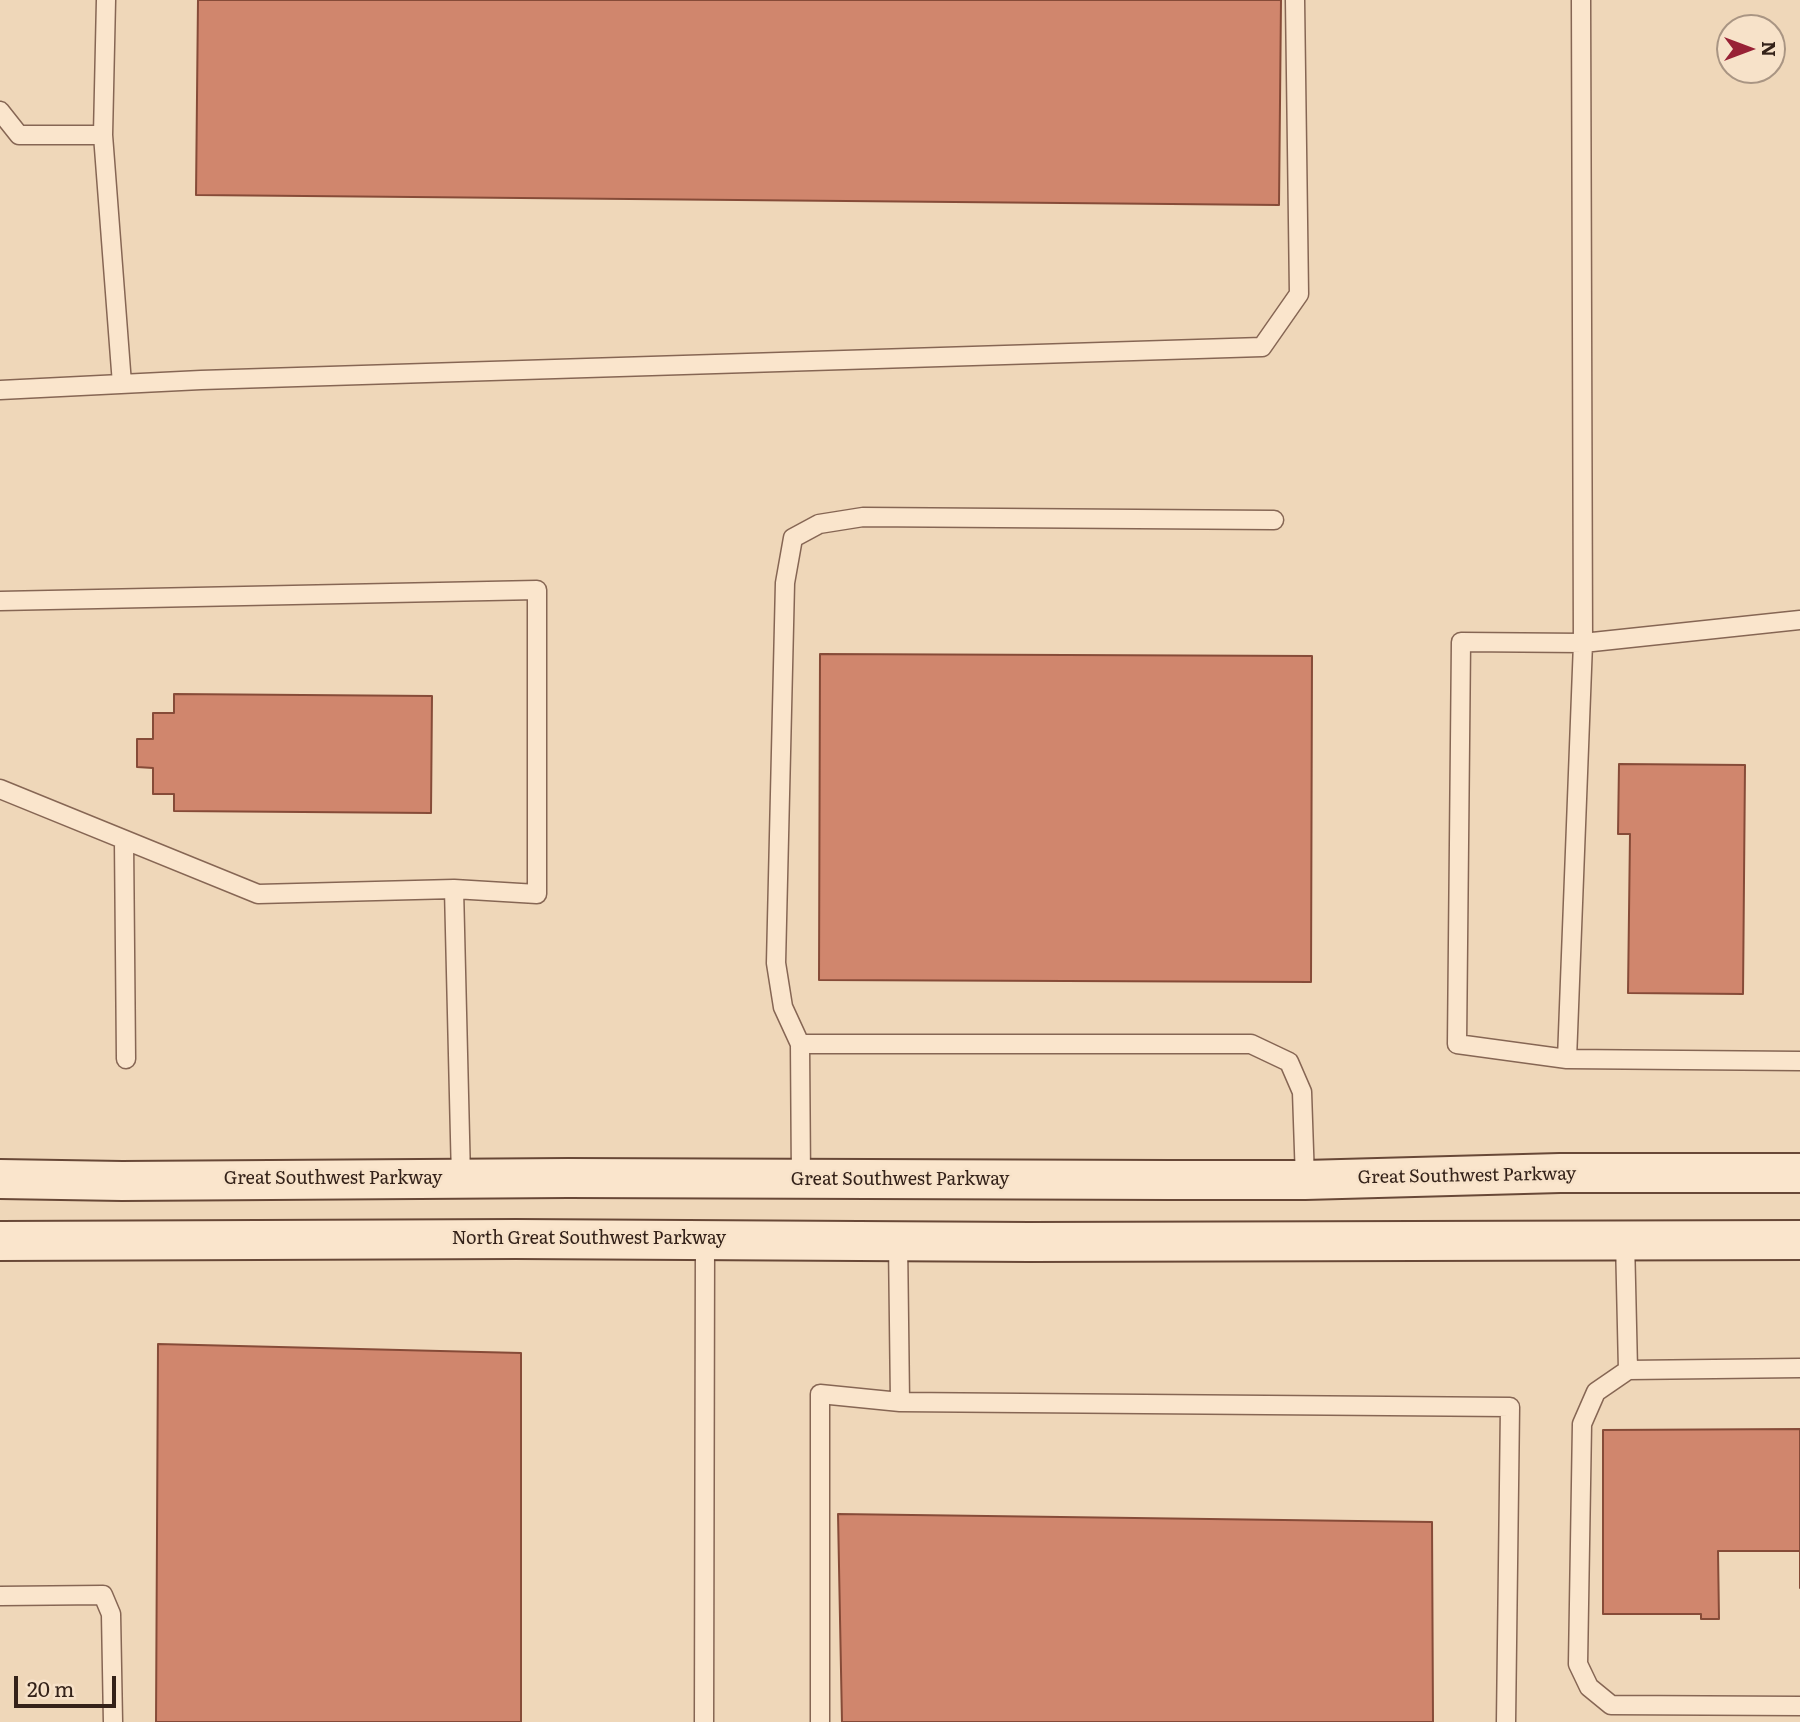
<!DOCTYPE html>
<html>
<head>
<meta charset="utf-8">
<style>
	body { margin:0 }
	#map { position:relative; width:1800px; height:1722px; overflow:hidden; background:#efd7b9; font-family:Literata,serif }
	canvas { display:block }
	.north { position:absolute; left:1716px; top:14px; width:70px; height:70px; box-sizing:border-box; background:#f7e2c9; border:2px solid #a99583; border-radius:50%; rotate:90deg; font-size:19px; font-weight:700; line-height:28px; text-align:center; color:#342219 }
	.north::after { content:''; display:block; margin:auto; width:24px; height:32px; background:#982135; clip-path:polygon(50% 0,100% 100%,50% 72%,0 100%) }
	.scale { position:absolute; left:14px; top:1676px; width:102px; height:32px; box-sizing:border-box; border:4px solid #342219; border-top:0; padding-left:9px; font-size:21px; line-height:24px; white-space:nowrap; color:#342219; -webkit-text-stroke:5px #f7e2c9; paint-order:stroke }
</style>
</head>
<body>
<div id="map">
<canvas width="1800" height="1722"></canvas>
<div class="north">N</div>
<div class="scale">20 m</div>
</div>
<script>
const context = document.querySelector('canvas').getContext('2d');
context.lineJoin = 'round';
function fillPath(path, color) { context.fillStyle = color; context.fill(path, 'evenodd'); }
function stroke(path, color, width, dash) { context.strokeStyle = color; context.lineWidth = width; context.lineCap = dash ? 'butt' : 'round'; context.setLineDash(dash || []); context.stroke(path); }
function label(font, color, halo, rows, align = 'center') {
  context.font = font + ' Literata,serif'; context.lineWidth = 5; context.setLineDash([]); context.textBaseline = 'middle'; context.strokeStyle = halo; context.fillStyle = color; for (const [text, x, y, turn = 0] of rows) {
    context.save(); context.translate(x, y); context.rotate((+turn || 0) * Math.PI / 180); context.textAlign = isNaN(turn) ? turn : align; if (halo) context.strokeText(text, 0, 0); context.fillText(text, 0, 0); context.restore();
  }
}
const building = new Path2D(`
	M198 0H1281L1279 205 196 195Z
	M820 654 1312 656 1311 982 819 980Z
	M174 694 432 696 431 813 174 811V794H153V768L137 767V739H153V713H174Z
	M1619 764 1745 765 1743 994 1628 993 1630 834H1618Z
	M158 1344 521 1353V1722H156Z
	M1800 1429V1588V1551H1718L1719 1619H1701V1614H1603V1430Z
	M838 1514 1432 1522 1433 1722H842Z`);
const lane = new Path2D(`
	M1581 0 1583 643 1461 642 1457 1044 1567 1059 1800 1061
	M0 111 19 135H103L106 0
	M103 135 122 384
	M0 390 201 380 1262 347 1299 294 1295 0
	M0 601 537 590V894L454 889
	M0 789 258 894 454 889 461 1178
	M124 841 126 1059
	M800 1044 783 1007 776 963 785 583 793 538 819 524 863 517 1274 520
	M1567 1059 1583 643 1800 620
	M801 1180 800 1044H1251L1289 1062 1302 1092 1305 1180
	M1625 1240 1628 1370 1800 1368
	M898 1241 900 1402 1510 1407 1506 1722
	M1628 1370 1596 1392 1582 1424 1578 1664 1589 1687 1611 1705 1800 1706
	M0 1596 103 1595 111 1614 113 1722
	M704 1722 705 1240
	M820 1722V1394L900 1402`);
const secondary = new Path2D(`
	M0 1179 122 1181 568 1178 1168 1180H1305L1560 1173H1800
	M0 1241 516 1239 1030 1242 1800 1240`);
const streetNames = [
	["Great Southwest Parkway",1467,1176,-1],
	["Great Southwest Parkway",333,1179],
	["Great Southwest Parkway",900,1180],
	["North Great Southwest Parkway",589,1239]
];
fillPath(building, '#d0866d');
stroke(building, '#864b38', 2);
stroke(lane, '#866654', 21);
stroke(secondary, '#684837', 42);
stroke(lane, '#fae5cc', 18);
stroke(secondary, '#fae5cc', 38);
label('18px', '#342219', '#f7e2c9', streetNames);
</script>
</body>
</html>
